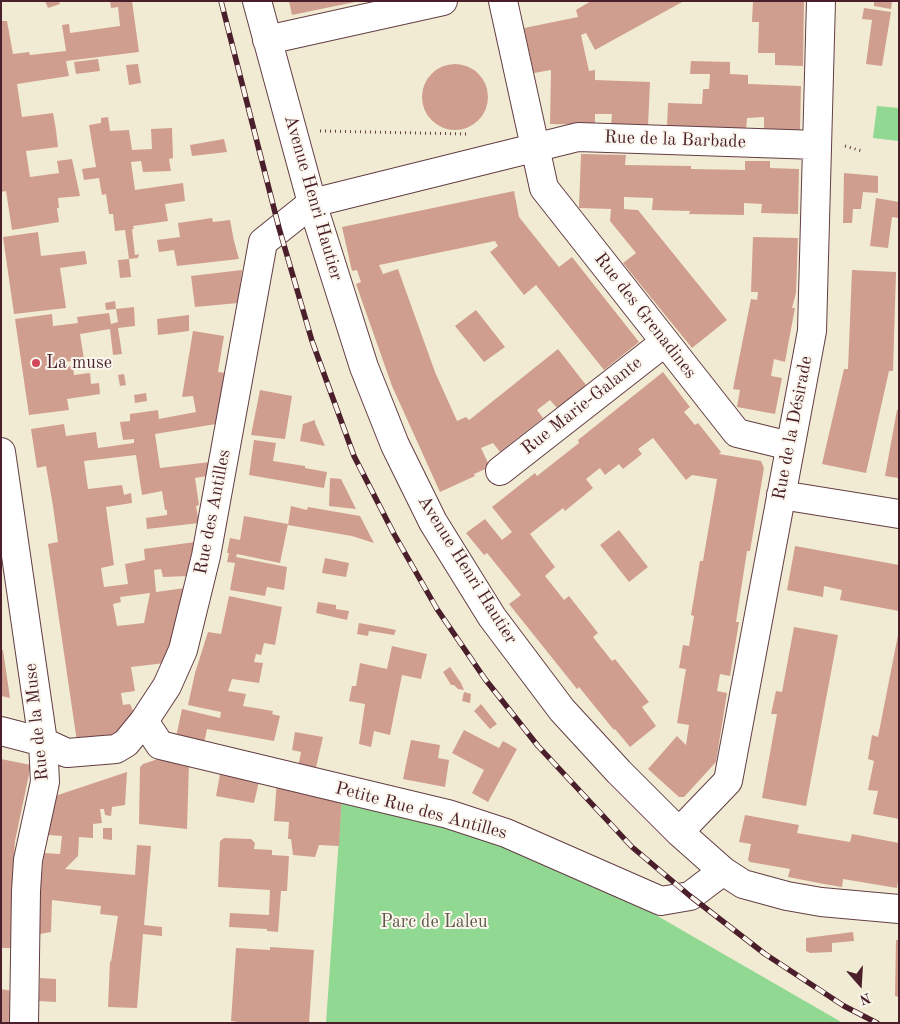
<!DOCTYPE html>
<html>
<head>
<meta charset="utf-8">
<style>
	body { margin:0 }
	#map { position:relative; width:900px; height:1024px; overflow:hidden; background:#f2ebd3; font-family:"Old Standard TT",serif }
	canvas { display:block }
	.frame { position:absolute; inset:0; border:2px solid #4a1f2b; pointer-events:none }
	.north { position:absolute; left:835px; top:959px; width:50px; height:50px; -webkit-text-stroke:4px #fbf7ec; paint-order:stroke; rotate:161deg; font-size:14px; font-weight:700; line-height:20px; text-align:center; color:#4a1f2b }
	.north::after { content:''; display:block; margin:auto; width:18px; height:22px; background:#4a1f2b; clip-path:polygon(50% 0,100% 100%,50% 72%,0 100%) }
</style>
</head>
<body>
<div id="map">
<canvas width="900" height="1024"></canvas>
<div class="frame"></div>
<div class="north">N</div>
</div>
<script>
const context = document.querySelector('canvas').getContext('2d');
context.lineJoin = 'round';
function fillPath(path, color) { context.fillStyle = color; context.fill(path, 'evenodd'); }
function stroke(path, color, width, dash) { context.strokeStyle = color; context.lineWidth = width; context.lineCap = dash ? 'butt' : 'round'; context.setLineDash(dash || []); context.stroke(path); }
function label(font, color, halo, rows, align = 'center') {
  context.font = font + ' "Old Standard TT",serif'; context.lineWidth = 4; context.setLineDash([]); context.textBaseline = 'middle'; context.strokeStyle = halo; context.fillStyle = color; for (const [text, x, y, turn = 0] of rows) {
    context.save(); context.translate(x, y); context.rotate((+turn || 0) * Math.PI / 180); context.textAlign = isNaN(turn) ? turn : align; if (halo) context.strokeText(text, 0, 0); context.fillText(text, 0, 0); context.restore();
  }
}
const green = new Path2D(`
	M877 106 899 108V141L873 138Z
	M342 794 498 834 635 903 843 1023H326Z`);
const building = new Path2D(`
	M45 1H59L60 4 48 8Z
	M110 1H132L139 52 66 61 69 76 17 84 22 117 53 113 56 130 58 147 26 151 30 177 59 173 57 161 72 159 80 196 58 198 59 208H57L59 222 12 230 6 191 1 192V21H7L13 54 29 52 30 55 66 51 62 25 69 24 70 33 120 26 118 7 111 8Z
	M289 1H355V2L292 15Z
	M591 1H684L595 50 586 33 581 35 589 71 595 70V80L650 82 648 126H611L612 114H595V125L550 124 551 70 534 73 524 28 578 17 576 10Z
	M753 1H804L803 66 775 65V53H758L759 22H752Z
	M874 1H892L891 9 874 6Z
	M864 8 891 12 882 66 866 64 872 20 862 19Z
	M98 59 100 71 76 74 74 62Z
	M691 61 730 62V74L748 75V84L801 86 800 131 764 130V117L747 118 746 130 667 127 668 103 702 104 703 89H709L710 74H690Z
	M422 97a33 33 0 1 1 66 0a33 33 0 1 1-66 0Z
	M138 64 141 83 129 85 126 65Z
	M108 117 110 131 129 130 132 150 152 149 151 129 172 128 173 158 169 159 171 171 143 172 141 161 131 162 135 190 183 183 185 201 165 204 168 221 133 226 134 229H132L135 255 139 254 138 258 129 259 131 277 120 278 118 260 129 259 125 230 115 231 113 214H109L106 194 102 195 99 178 84 180 82 169 96 167 89 125 101 123V118Z
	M224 139 227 152 192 156 190 145Z
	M581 154 626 155 625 165 691 166V169L745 170V161H770V168L799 169 798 214 761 213 762 204 744 203V215L689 214 690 211 652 210 653 198 624 197V209L638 210 727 320 692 348 623 263 636 253 610 221 611 209 579 208Z
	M844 173 878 176V193L863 192 861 209H853L852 223H843Z
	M514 191 519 217 559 267 572 257 639 342 604 370 536 285 524 295 490 252 498 246 495 241 379 265 383 274 398 269 435 372 457 421 466 417 469 420 473 417 558 349 586 385 557 408 550 400 537 410 543 418 500 452 493 443 481 448 490 467 474 474 475 476 440 492 392 386 356 284 361 282 357 270 352 271 342 227Z
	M876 198 899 202V218L892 217 888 248 870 246Z
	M212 218 213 222 230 220 234 241 239 259 177 266 174 250 159 252 157 240 180 237 178 223Z
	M38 232 41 256 85 251 87 264 60 268 66 308 14 314 3 237Z
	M753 237 798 238 796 293 792 308H795L788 345 785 362 774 359 771 376 782 378 775 414 737 407 740 390 733 389 751 299 757 300 758 292H751Z
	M242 270 238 303 195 307 191 276Z
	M852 270 896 272 893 371H889L866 473 822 464 844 369H848Z
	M115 301 116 309 134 307 135 326 118 328 122 354 113 355 110 329 80 334 84 359 58 363 59 368 73 366 74 375 90 373 91 384 99 383 100 394 67 399 69 410 29 415 15 319 52 314 53 326 78 323 77 317 109 313 111 324 118 322 116 309 106 310 105 303Z
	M476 310 505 347 484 362 455 326Z
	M189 315V331L158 335 157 319Z
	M193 331 224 336 218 372 226 373 216 424 155 434 160 468 210 462 207 476 195 478 199 505 196 506 199 523 147 529 146 518 167 515V510H165L162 491 142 495 136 455 84 461 88 489 122 485 124 495 131 493 132 503 106 507 114 565 101 568 104 587 128 584 125 564 145 560 144 549 195 542 188 576 163 577 161 569 154 570 156 592 185 588 165 663 131 667 135 691 121 693 123 705 130 704 135 715 112 739 77 742 48 544 58 542 53 506 46 466 37 468 31 429 64 424 66 436 96 432 98 448 134 443V439L123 440 120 422 130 421V414L158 410 159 419 196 412 193 396 182 397ZM150 593 144 623 117 626 113 604 121 602 120 597Z
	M663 372 690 407 684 412 695 425 698 423 721 452 719 454 761 461 764 468 750 551H747L736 622H739L730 676 720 674 717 691 727 693 716 762 684 797H679L648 769 677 736 686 745 689 725 677 723 686 669 679 668 683 645 689 646 694 616 691 615 700 561H703L717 479 692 475 686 480 653 438 638 449 642 454 623 469 619 464 605 475 600 468 586 479 593 488 565 511 563 508 530 534 555 567 545 576 564 600 569 596 598 633 593 637 612 661 615 659 649 702 642 707 656 726 630 747 615 729 614 730 609 724 579 687 577 689 509 604 521 595 487 553 484 555 466 533 485 519 502 540 512 532 492 507 535 473 537 476 579 443 578 440Z
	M124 374 126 385 120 386 118 375Z
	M260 390 292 396 285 439 251 435Z
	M146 393 147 401 135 403 134 395Z
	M897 410H899V478L885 476Z
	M315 420V423L325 446 300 441 303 424Z
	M254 440 276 443 273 461 305 466V468L327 472 324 488 249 475Z
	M330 478 341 479 356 509 329 506Z
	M291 506 307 510 308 507 360 516 374 543 352 536 288 525Z
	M244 516 288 524 280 563 237 554 236 557 287 567 284 590 267 587 265 596 230 590 235 563 227 562 229 553H227L230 538 240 540Z
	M619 530 648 567 629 582 600 545Z
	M795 546 899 565V611L840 600 842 590 824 586 823 597 787 590Z
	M325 558 349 563 346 577 322 573Z
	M229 596 282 607 275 645 264 643 261 655 256 654 254 662 263 663 259 683 232 679 228 691 246 694 243 706 273 711 272 714 280 716 274 741 207 729 204 744 176 737 182 709 220 718 221 712 188 705 195 673 208 632 221 634Z
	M318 602 336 605V609L349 611 347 620 316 613Z
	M359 623 381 627 396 630 394 635 369 631 368 636 357 634Z
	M794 627 838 635 806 806 762 798 777 714H771L776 691 782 692Z
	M898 635H899V819L873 814 878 791 868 790 874 761 868 759 872 735 878 737Z
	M392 646 427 654 421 679 402 675 390 735 374 731 371 747 359 744 365 704 349 701 352 686H356L360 663 387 669Z
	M1 650H3L10 698 1 696Z
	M450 667 461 683 464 690 458 689 454 685H451L443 672Z
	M464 692 471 694 470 703 462 701Z
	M481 704 497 724 490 729 474 711Z
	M464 730 499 748 503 741 517 749 488 802 472 793 484 770 452 753Z
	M295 732 323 737 315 772 298 768 301 752 292 750Z
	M411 740 440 745 438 758 449 760 445 787 403 779Z
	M161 758 189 762 187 829 139 824 140 767 143 764Z
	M1 759 31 765 15 841 11 902V948H1Z
	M221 769 260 777 254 803 216 796Z
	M127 772 125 805 112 807 111 816 105 815 104 809H100L102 823 93 824V838L79 837 78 856 65 869 135 875 137 845 151 846 144 925 162 927V936L143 934 137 1008 108 1007 110 961 111 962 118 916 100 914 101 906 52 900 51 932 40 934 39 898 44 853 60 854 62 836 48 835 55 796Z
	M277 780 342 794 339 846 319 845 315 857 293 855 291 839H288L289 822 274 821Z
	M745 815 799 825 797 833 826 838 850 842 852 834 899 843V875L897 888 843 879 842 887 824 884 788 877 790 869 750 862 748 860 751 844 739 842Z
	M103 828H112V840L103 839Z
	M224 838 251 839 255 843 254 849 272 850V855L289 856 287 891H281L278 932 267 931V929L229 927 230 913 269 915 270 890 218 887 220 841Z
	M853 932 854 941 832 943V952L810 953 806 951V938Z
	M896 940H899V997L895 996Z
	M270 947 314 950 309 1023H244L231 1021 236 948 270 950Z
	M40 978 56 979V1002L39 1001Z
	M1 989 12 991 10 1023H1Z`);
const path = new Path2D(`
	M320 131 467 134
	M845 146 862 151`);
const minor = new Path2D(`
	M257 1 312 203 364 367 395 445 433 522 492 617 562 710 619 772 679 832 723 871 743 884 787 896 821 902 899 909
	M503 1 544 188 737 433 790 446
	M267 40 443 1
	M1 452 43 742 45 782 28 860 26 891 24 1023
	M500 471 665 342
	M781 495 899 514
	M144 721 160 745 448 814 506 833 661 901 690 896 723 871
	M1 731 43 742 67 753 116 749 126 743 144 721 167 686 183 650 206 556 263 242 312 203 578 137 817 145
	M679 832 728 781 812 331 821 1`);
const rail = new Path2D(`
	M221 1 279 228 312 341 354 456 394 534 437 609 485 679 538 746 632 847 690 896 765 954 844 1006 877 1023`);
const markers = [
	[36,363,5,"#d1495b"]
];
const streetNames = [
	["Rue de la Barbade",675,140,2],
	["Avenue Henri Hautier",313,198,74],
	["Rue des Grenadines",645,316,52],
	["Rue Marie-Galante",582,406,-38],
	["Rue de la Désirade",793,428,-79],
	["Rue des Antilles",213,512,-79],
	["Avenue Henri Hautier",467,570,58],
	["Rue de la Muse",37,722,-96],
	["Petite Rue des Antilles",421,811,15]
];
const poiNames = [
	["La muse",46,363]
];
const parkNames = [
	["Parc de Laleu",434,922]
];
fillPath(green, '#91d892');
fillPath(building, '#d09e8e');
stroke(minor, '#633e44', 30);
stroke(path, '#633e44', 3, [1, 4]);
stroke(minor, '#fff', 28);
stroke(rail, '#4a1f2b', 5.5);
stroke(rail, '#fbf7ec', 4, [11]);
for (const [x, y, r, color] of markers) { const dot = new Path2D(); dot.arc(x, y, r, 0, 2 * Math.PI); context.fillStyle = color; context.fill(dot); stroke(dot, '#fbf7ec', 2); }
label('18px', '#4a1f2b', '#fbf7ec', streetNames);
label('18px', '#4a1f2b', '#fbf7ec', poiNames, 'left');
label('18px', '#5f564a', '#fbf7ec', parkNames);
</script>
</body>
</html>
